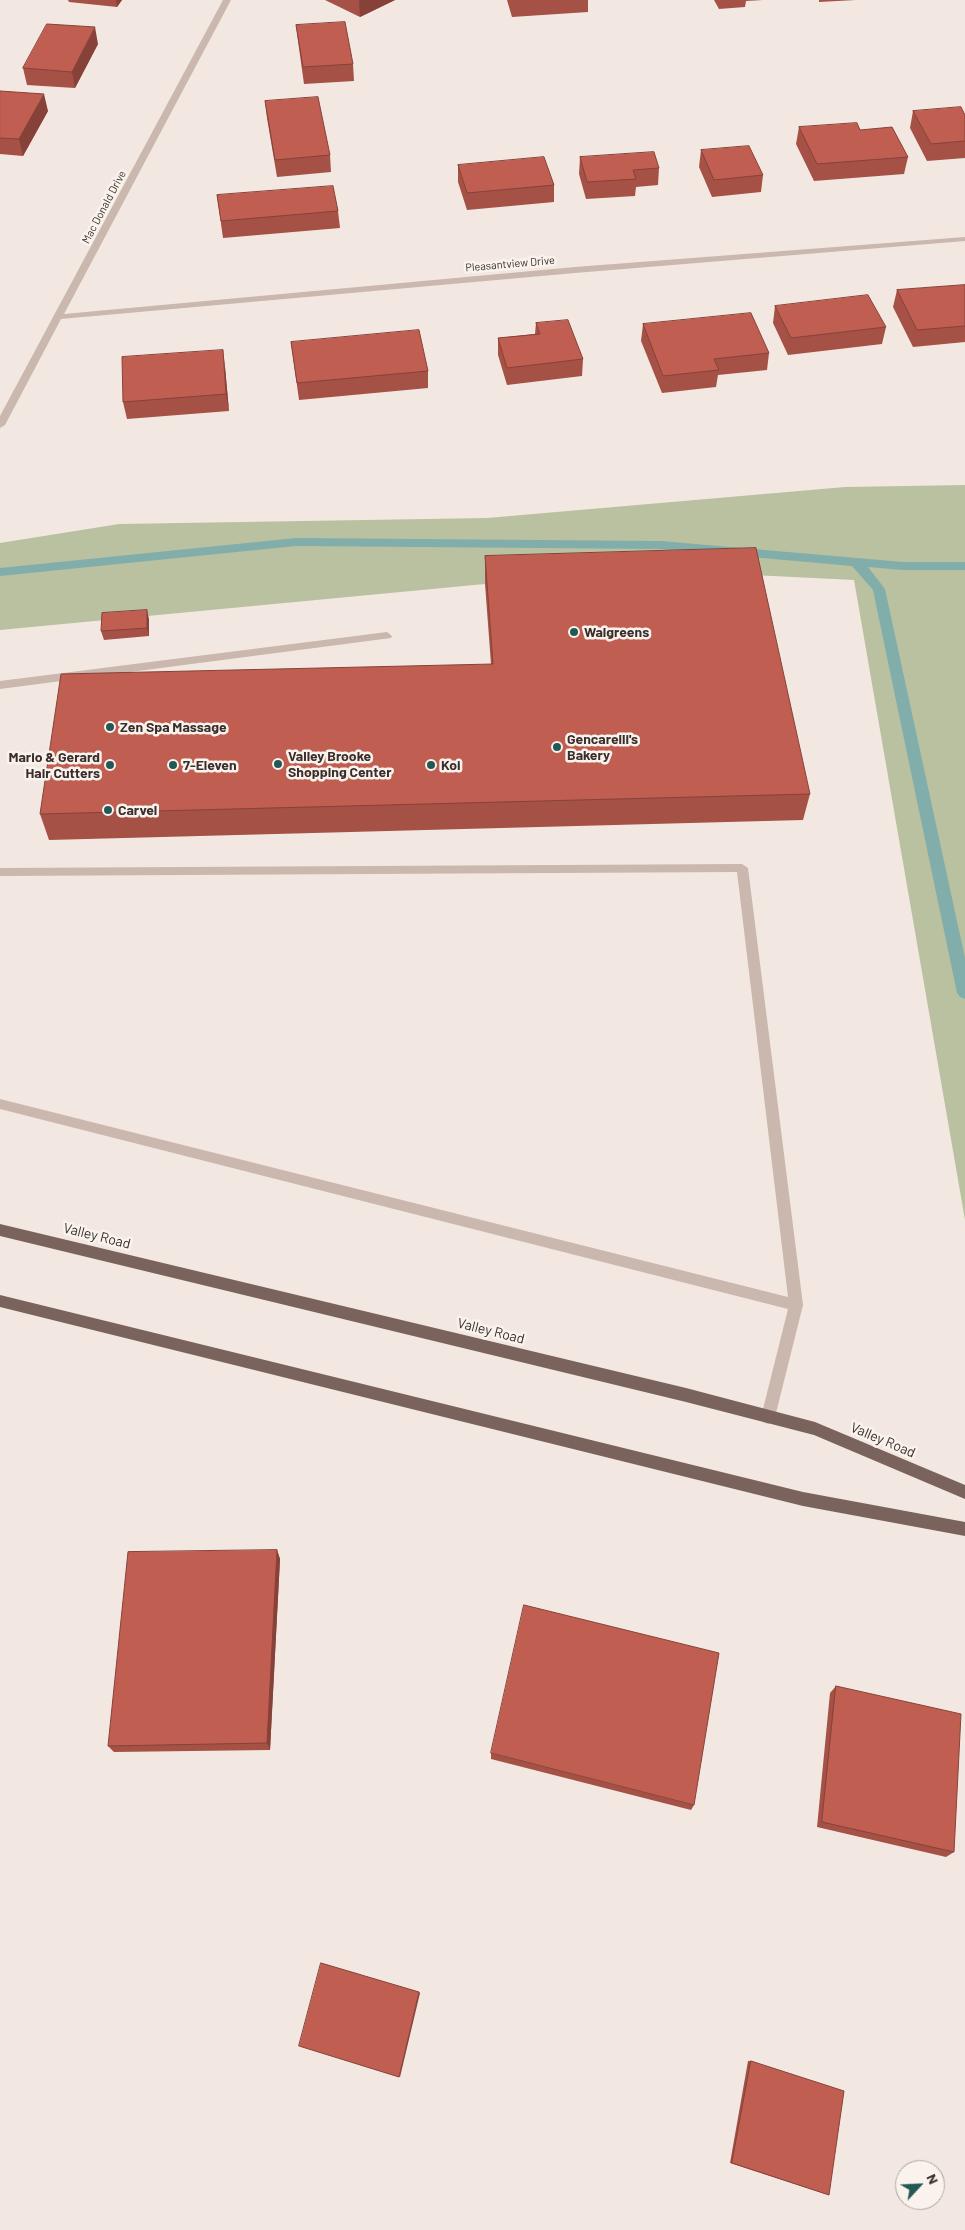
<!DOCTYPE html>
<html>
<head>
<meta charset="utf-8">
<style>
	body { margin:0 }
	#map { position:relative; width:965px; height:2230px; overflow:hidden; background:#f2e8e1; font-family:Barlow,sans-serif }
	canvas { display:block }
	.north { position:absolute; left:895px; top:2160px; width:50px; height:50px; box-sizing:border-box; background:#faf3ed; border:1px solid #ada49f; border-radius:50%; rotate:65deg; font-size:14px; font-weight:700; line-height:20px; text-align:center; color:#392e2b }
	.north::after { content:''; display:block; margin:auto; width:18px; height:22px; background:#225956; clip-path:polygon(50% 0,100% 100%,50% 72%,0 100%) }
</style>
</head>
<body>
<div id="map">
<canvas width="965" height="2230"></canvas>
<div class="north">N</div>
</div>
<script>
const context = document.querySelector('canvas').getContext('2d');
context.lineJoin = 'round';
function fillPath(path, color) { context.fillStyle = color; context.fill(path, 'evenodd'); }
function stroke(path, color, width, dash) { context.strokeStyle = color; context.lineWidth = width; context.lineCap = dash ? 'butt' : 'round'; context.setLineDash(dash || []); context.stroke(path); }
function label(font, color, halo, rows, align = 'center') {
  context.font = font + ' Barlow,sans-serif'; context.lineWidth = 5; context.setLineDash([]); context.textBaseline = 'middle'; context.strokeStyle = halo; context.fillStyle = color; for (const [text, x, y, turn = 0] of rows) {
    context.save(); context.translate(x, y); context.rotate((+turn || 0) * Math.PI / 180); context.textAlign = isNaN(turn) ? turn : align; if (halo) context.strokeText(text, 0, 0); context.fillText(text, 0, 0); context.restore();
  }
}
const green = new Path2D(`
	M965 485V1220L854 580 752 575 485 584 0 630V543L119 524 487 518 845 487Z`);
const stream = new Path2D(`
	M296 538 661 541 903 562H965V570H903L868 567 885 589 965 958V999L960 997 957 993 873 590 852 566 661 549 296 546 0 576V568Z`);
const lane = new Path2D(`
	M387 632 392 636 391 638 0 689V681Z
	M742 864 748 868 803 1305 775 1417 773 1422 768 1424 763 1422 761 1417 788 1309 0 1109V1099L788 1297 737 872 0 876V868Z`);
const street = new Path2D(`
	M223 0H231L64 314 575 267 965 237V241L575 273 61 319 5 425 0 428V416Z`);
const primary = new Path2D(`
	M0 1224 686 1388 815 1422 965 1485V1499L814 1435 686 1402 0 1236Z
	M0 1295 803 1492 965 1522V1536L803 1506 0 1307Z`);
const wall = new Path2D(`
	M68 0H122L117 7 69 2Z
	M325 0H395L360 17Z
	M507 0H588V12L512 17Z
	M714 0H763L746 1 745 7 719 9Z
	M819 0H856L819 2Z
	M296 25 353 64 354 81 304 84 298 41Z
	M98 44 75 88 27 85 23 68Z
	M0 91 48 111 23 156 0 154Z
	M265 101 330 155 331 172 277 177 267 118Z
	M913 111 965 115V158L927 161 910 128Z
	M799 127 860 130 908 157 904 174 814 181 796 144Z
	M701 150 763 175 761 192 712 197 699 167Z
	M580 157 659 168 658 185 636 187 635 196 586 199 579 174Z
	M458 165 554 185V202L467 210 458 182Z
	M217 195 338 211 340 228 223 238Z
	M965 285V342L913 347 893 307 897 290Z
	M775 306 886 327 882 344 788 355 773 323Z
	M536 323 583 359 582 376 507 385 498 355V338L535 334Z
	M643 324 769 353 767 370 718 375 716 387 662 393 641 341Z
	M291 342 428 371V388L299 400Z
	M225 367 229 411 127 419 123 402Z
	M485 556 810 794 803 820 49 840 40 814 491 664 485 584Z
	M149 619V636L104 640 101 631Z
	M277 1550 280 1559 270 1750 114 1752 108 1746Z
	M836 1686 954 1852 946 1857 817 1827 830 1693Z
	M491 1753 694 1805 691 1810 491 1759Z
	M748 2061H751L829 2195 730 2163Z`);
const shadedWall = new Path2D(`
	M116 0H122L117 7Z
	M360 0H395L360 17 359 1Z
	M95 27 98 44 75 88 72 72Z
	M44 94 48 111 23 156 19 139Z
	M223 350 225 367 229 411 226 394Z
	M147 610 149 619V636L147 628Z
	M277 1550 280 1559 270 1750 267 1743Z
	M419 1992 420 1993 400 2077H399Z`);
const building = new Path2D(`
	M345 22 353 64 303 67 296 25Z
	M47 24 95 27 72 72 23 68Z
	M0 91 44 94 19 139 0 138Z
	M318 97 330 155 275 160 265 101Z
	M961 107 965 115V141L931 144 913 111Z
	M857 123 860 130 892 127 908 157 817 164 799 127Z
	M749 146 763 175 714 180 701 150Z
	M654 152 659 168 633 170 636 179 587 182 580 157Z
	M544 157 554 185 467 193 458 165Z
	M333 186 338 211 221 221 217 195Z
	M965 285V326L917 330 897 290Z
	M868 295 886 327 791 338 775 306Z
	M751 313 769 353 714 359 719 370 663 376 643 324Z
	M568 320 583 359 507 368 498 338 540 334 536 323Z
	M419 330 428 371 297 383 291 342Z
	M223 350 226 394 123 402 122 357Z
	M756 548 810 794 40 814 61 674 493 664 485 556Z
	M147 610V628L101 631 102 613Z
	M277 1550 267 1743 108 1746 128 1552Z
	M524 1605 719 1653 694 1805 491 1753Z
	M836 1686 961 1714 954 1852 822 1822Z
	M321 1963 419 1992 399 2077 299 2046Z
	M751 2061 844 2091 829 2195 732 2163Z`);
const markers = [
	[574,632,5,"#225956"],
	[110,727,5,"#225956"],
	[557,747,5,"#225956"],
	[278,764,5,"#225956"],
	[110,765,5,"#225956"],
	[173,765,5,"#225956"],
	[431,765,5,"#225956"],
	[108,810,5,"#225956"]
];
const farStreetnames = [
	["Mac Donald Drive",104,207,-62],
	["Pleasantview Drive",510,264,-5]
];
const poiNames = [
	["Walgreens",584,632],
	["Zen Spa Massage",120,727],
	["Gencarelli's",567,739],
	["Bakery",567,755],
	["Valley Brooke",288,756],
	["Shopping Center",288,772],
	["Mario & Gerard",100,757,"right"],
	["Hair Cutters",100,773,"right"],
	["7-Eleven",183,765],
	["Koi",441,765],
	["Carvel",118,810]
];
const streetNames = [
	["Valley Road",97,1236,14],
	["Valley Road",491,1331,14],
	["Valley Road",883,1440,23]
];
fillPath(green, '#bac1a1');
fillPath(stream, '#81aeab');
fillPath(lane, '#cab7ad');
fillPath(street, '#cab7ad');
fillPath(primary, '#7a635d');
fillPath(wall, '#a55146');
fillPath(shadedWall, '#864239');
fillPath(building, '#c05e51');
stroke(building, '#864239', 1);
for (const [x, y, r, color] of markers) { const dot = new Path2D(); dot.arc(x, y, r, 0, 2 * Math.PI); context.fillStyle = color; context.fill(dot); stroke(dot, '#faf3ed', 2); }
label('11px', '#392e2b', '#faf3ed', farStreetnames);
label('bold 14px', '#392e2b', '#faf3ed', poiNames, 'left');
label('14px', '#392e2b', '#faf3ed', streetNames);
</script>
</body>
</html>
